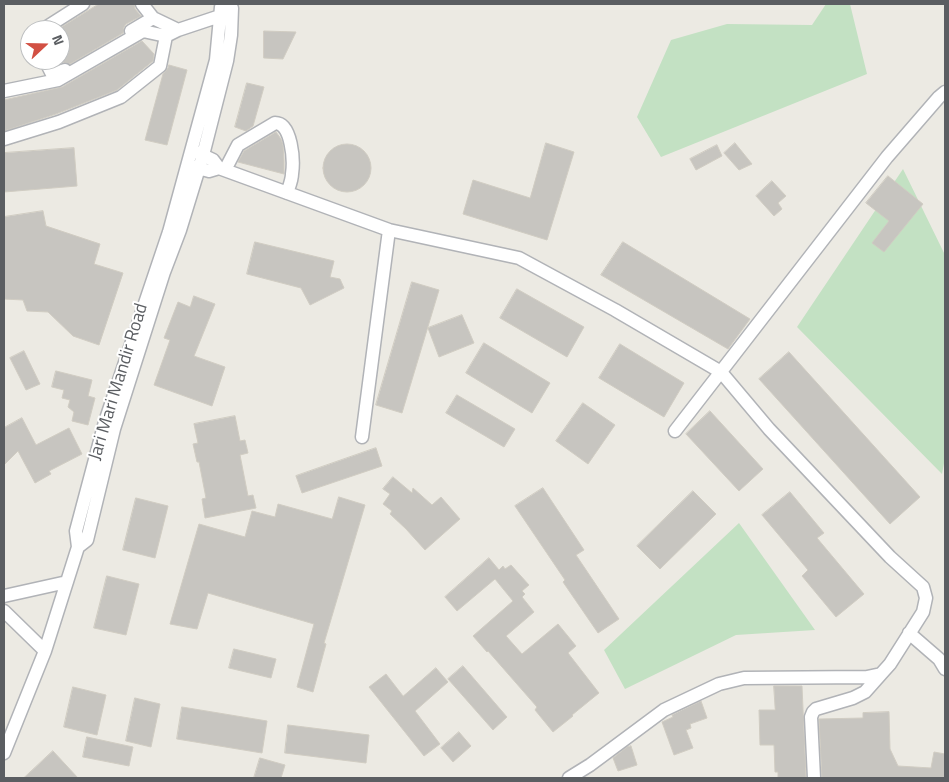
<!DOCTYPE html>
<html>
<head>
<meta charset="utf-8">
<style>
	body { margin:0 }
	#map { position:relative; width:949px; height:782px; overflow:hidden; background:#eceae3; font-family:"Titillium Web",sans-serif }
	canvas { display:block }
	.frame { position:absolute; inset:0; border:5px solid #5b5e62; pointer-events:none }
	.north { position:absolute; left:20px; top:20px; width:50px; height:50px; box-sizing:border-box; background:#fff; border:1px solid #bdbfc0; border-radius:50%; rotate:69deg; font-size:14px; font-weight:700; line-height:20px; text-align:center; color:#5b5e62 }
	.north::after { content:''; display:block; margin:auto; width:18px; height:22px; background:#d25043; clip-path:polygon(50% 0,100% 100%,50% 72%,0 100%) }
</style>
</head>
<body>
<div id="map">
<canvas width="949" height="782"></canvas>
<div class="frame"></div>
<div class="north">N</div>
</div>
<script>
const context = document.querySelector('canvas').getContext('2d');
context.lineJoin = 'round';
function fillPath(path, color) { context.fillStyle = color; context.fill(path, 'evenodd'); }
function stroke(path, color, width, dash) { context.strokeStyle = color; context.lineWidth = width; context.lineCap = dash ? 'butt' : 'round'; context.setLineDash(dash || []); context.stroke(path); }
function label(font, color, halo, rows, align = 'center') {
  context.font = font + ' "Titillium Web",sans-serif'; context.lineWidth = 4; context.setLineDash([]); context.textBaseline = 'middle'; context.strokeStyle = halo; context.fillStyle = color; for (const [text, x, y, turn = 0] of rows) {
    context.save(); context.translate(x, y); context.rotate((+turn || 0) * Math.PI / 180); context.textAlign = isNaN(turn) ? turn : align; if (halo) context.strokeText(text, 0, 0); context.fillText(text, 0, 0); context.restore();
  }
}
const green = new Path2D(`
	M826 4H850L867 74 661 157 637 117 671 40 727 24 812 25Z
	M903 169 945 255V458L942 474 797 327Z
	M739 523 815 630 736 635 625 689 604 650Z`);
const building = new Path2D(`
	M99 4H134L135 9 141 16 126 24 124 27 123 33 70 64 63 62 56 64 54 60H60V28Z
	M264 31 296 32 283 59 264 58Z
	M142 41 154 54 153 61 117 90 56 114 4 131V100L62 87Z
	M169 65 187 70 167 145 145 140 163 74 168 68Z
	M247 83 264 87 253 126 246 131 235 127Z
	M276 132 281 139 283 145 284 161V174L238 162 244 151Z
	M546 143 574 152 547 240 463 214 473 180 530 198Z
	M735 143 752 164 739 170 724 153Z
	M323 168a24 24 0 1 1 48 0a24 24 0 1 1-48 0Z
	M717 145 722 156 696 170 690 159Z
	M74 148 77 186 4 192V153Z
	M888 176 923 204 884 252 872 243 889 221 866 203Z
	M772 181 786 196 778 203 782 209 774 216 756 196Z
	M43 211 46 226 100 244 94 264 123 273 99 345 73 336 48 312 27 311 23 300 4 299V217Z
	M255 242 334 261 330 277 340 279 344 288 310 305 301 288 247 274Z
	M623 242 750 319 728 349 601 275Z
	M412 282 439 290 402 413 376 405Z
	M517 289 584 327 567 357 500 318Z
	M194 296 215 304 194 356 225 367 212 406 154 385 170 340 164 338 178 302 190 307Z
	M462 315 474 343 439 357 428 328Z
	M484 343 550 383 532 413 466 373Z
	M620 344 684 383 664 417 599 378Z
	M24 351 40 384 26 390 10 358Z
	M789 352 920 497 890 524 759 379Z
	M56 371 92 380 88 396 95 398 88 425 72 421 74 412 68 407 70 400 62 398 64 390 52 387Z
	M457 395 515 429 504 447 446 413Z
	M583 403 615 425 588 464 556 441Z
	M710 411 763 469 739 491 686 434Z
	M235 416 240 441 245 440 248 453 240 455 248 496 253 495 256 508 205 518 202 499 206 498 199 462H197L193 444 198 443 194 424Z
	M22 418 36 445 69 428 82 454 49 471 51 474 35 483 18 451 4 465V428Z
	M376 448 382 466 302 493 296 476Z
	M393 477 412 493 413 488 432 505 441 497 460 519 425 550 406 529 390 514 392 511 383 504 390 494 383 489Z
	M543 488 584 550 576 555 619 619 598 633 563 582 565 580 515 506Z
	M693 491 716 514 660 569 637 546Z
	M790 492 824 533 817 538 864 594 836 617 802 576 808 570 762 515Z
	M339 497 365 505 324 643 326 644 313 692 297 687 314 624 208 593 197 629 170 624 199 524 245 537 252 511 275 517 278 504 332 519Z
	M136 498 168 506 155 558 123 550Z
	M489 558 499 570 503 566 505 569 511 565 529 585 522 591 525 594 522 597 534 612 506 636 522 654 558 624 576 646 568 653 599 693 572 715 573 716 553 732 535 710 537 707 488 651 487 652 473 636 513 601 495 579 457 611 445 597Z
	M107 576 139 584 126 635 94 628Z
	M234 649 276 659 271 678 229 668Z
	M463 666 507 717 493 730 448 679Z
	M436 668 448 682 415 711 440 744 424 756 369 687 386 674 403 696Z
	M774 686H802L806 778H778V772H775L774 745H760L759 710H775Z
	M73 687 106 695 97 735 64 727Z
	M135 698 160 704 151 747 126 741Z
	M701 701 707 718 690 724 691 728 686 730 693 748 674 755 662 722 673 717 672 715Z
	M182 707 267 721 262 753 177 739Z
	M889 712 890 749 898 766 931 768 934 752 945 754V778H822L819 719 863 718V713Z
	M288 725 369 735 366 763 285 753Z
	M459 732 471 746 453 762 441 748Z
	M87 737 133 747 129 766 83 757Z
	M631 746 637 765 618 771 613 758 627 747Z
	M53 751 78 778H24Z
	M260 758 285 765 281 778H254Z`);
const minor = new Path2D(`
	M142 4 153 18 178 30
	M42 30 83 4
	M131 31 153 18
	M45 60 52 74 65 70
	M4 91 58 80 143 31 166 36 178 30 220 16
	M4 139 59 122 121 97 160 66 166 36
	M191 166 209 171 219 168 213 160 196 152
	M219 168 389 230 519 258 615 310 721 372 769 429 890 557 923 587 926 598 923 612 890 664 881 674 867 677 744 678 719 684 664 710 590 765 569 778
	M225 170 238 145 275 123C292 123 294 161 292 174 292 180 289 187 287 193
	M675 431 887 157 939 97 945 92
	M362 437 389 230
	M78 547 87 540 114 429 164 272 180 230 203 155 227 61 231 35 232 8
	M4 596 67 582
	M4 611 45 651
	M909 633 939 659 945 669
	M4 753 45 651 78 547 76 531 105 422 169 232 216 60 221 7
	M814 778 811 717 813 712 816 709 853 698 865 692 881 674`);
const streetNames = [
	["Jari Mari Mandir Road",119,382,-73]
];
fillPath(green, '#c3e1c3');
fillPath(building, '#c7c5c0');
stroke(building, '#d0ccc2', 1);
stroke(minor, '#b1b3b7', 15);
stroke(minor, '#fff', 12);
label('18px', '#5b5e62', '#fff', streetNames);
</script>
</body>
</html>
